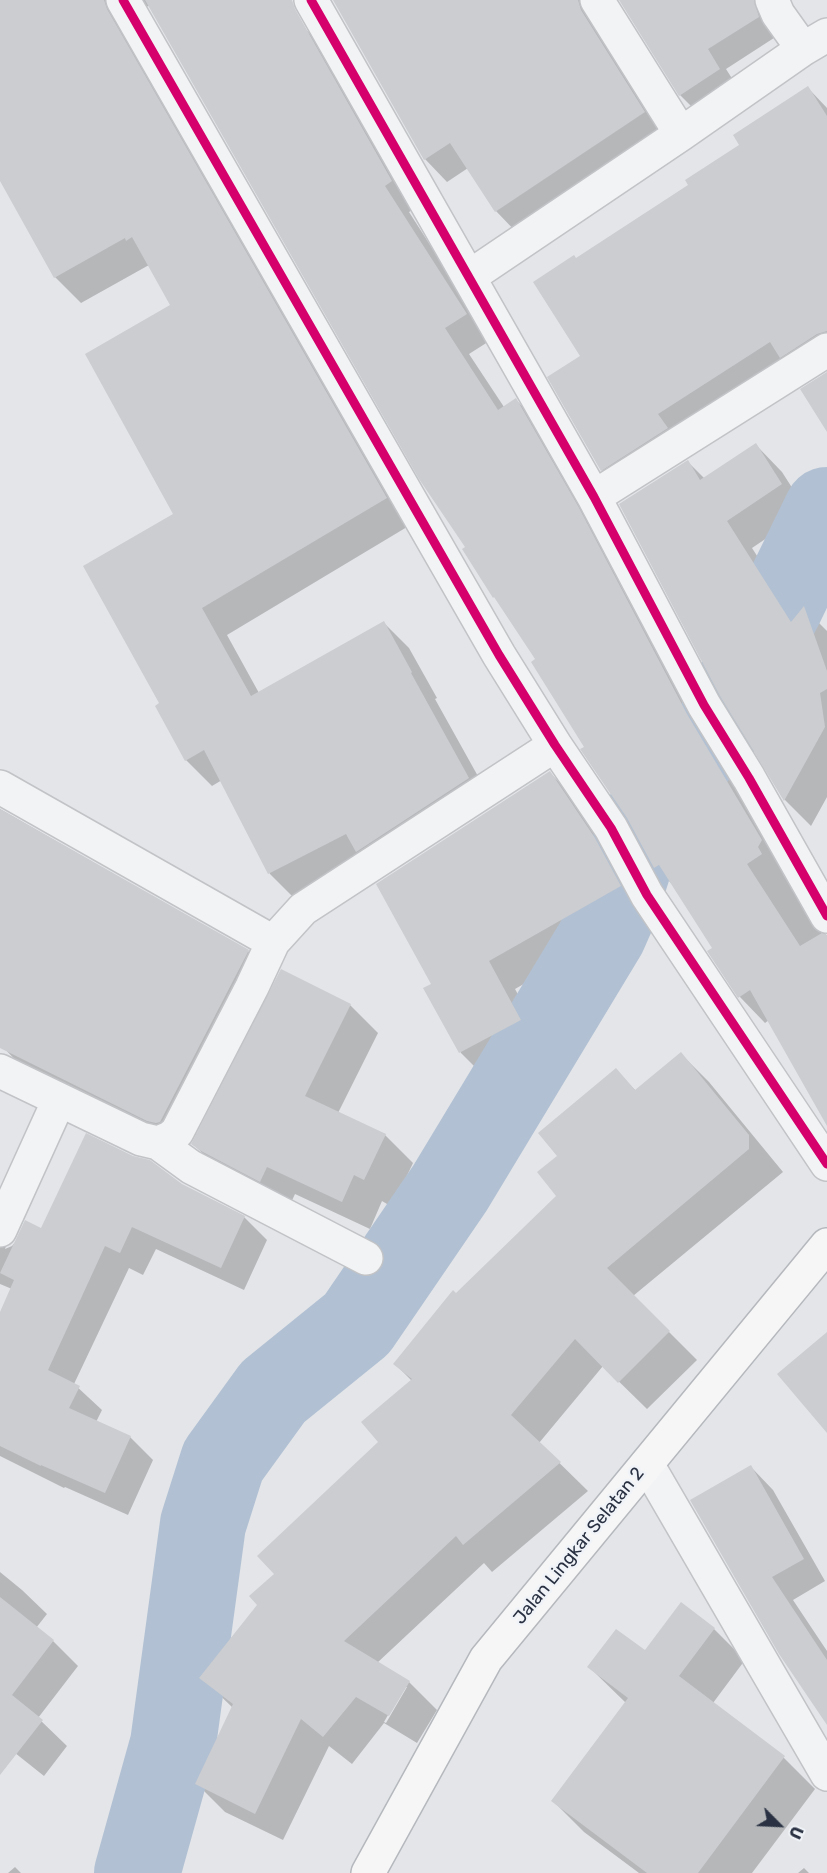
<!DOCTYPE html>
<html>
<head>
<meta charset="utf-8">
<style>
	body { margin:0 }
	#map { position:relative; width:827px; height:1873px; overflow:hidden; background:#e3e5e8; font-family:Rubik,sans-serif }
	canvas { display:block }
	.north { position:absolute; left:749px; top:1795px; width:60px; height:60px; -webkit-text-stroke:4px #f0f3f7; paint-order:stroke; rotate:114deg; font-size:16px; font-weight:700; line-height:24px; text-align:center; color:#293142 }
	.north::after { content:''; display:block; margin:auto; width:21px; height:27px; background:#293142; clip-path:polygon(50% 0,100% 100%,50% 72%,0 100%) }
</style>
</head>
<body>
<div id="map">
<canvas width="827" height="1873"></canvas>
<div class="north">U</div>
</div>
<script>
const context = document.querySelector('canvas').getContext('2d');
context.lineJoin = 'round';
function fillPath(path, color) { context.fillStyle = color; context.fill(path, 'evenodd'); }
function stroke(path, color, width, dash) { context.strokeStyle = color; context.lineWidth = width; context.lineCap = dash ? 'butt' : 'round'; context.setLineDash(dash || []); context.stroke(path); }
function label(font, color, halo, rows, align = 'center') {
  context.font = font + ' Rubik,sans-serif'; context.lineWidth = 5; context.setLineDash([]); context.textBaseline = 'middle'; context.strokeStyle = halo; context.fillStyle = color; for (const [text, x, y, turn = 0] of rows) {
    context.save(); context.translate(x, y); context.rotate((+turn || 0) * Math.PI / 180); context.textAlign = isNaN(turn) ? turn : align; if (halo) context.strokeText(text, 0, 0); context.fillText(text, 0, 0); context.restore();
  }
}
const shadow = new Path2D(`
	M0 0H275L329 52 417 207 409 212 491 340 469 354 504 407 516 400 541 425 787 866 783 874 813 920 827 936V1116L769 1020 765 1023 740 997 714 948 675 887 655 867 537 660 467 548 149 6 139 9 412 524 227 635 259 693 384 623 409 648 437 698 435 699 494 805 383 877 368 862 295 899 270 874 222 780 212 786 186 760 162 704 175 515 172 306 149 265 81 303 55 277 0 178Z
	M343 0H584L667 135 518 234 496 211 468 168 447 182 425 159 337 4Z
	M637 0H758L777 36 726 69 738 88 699 114 680 95Z
	M808 88 827 108V364L624 492 602 470 582 356 576 260 690 185 741 146Z
	M756 445 782 472 807 511 752 548 797 618 804 608 827 631V797L811 826 785 800 722 695 688 462 705 479Z
	M550 773 577 800 647 914 515 989 547 1047 488 1080 461 1053 425 989 433 984Z
	M0 809 248 951 271 974 183 1144 27 1072 0 1044Z
	M350 1005 378 1033 338 1113 385 1135 413 1163 392 1207 382 1201 370 1229 295 1194 288 1209 221 1171 193 1144Z
	M681 1054 709 1082 783 1172 633 1296 697 1360 647 1409 603 1366 539 1443 588 1491 492 1572 484 1563 377 1663 409 1682 437 1710 417 1743 384 1723 352 1764 329 1746 283 1840 225 1812 197 1784 233 1708 201 1677 259 1605 276 1574 380 1442 412 1381 395 1364 456 1295 558 1196 559 1156 616 1070 636 1091ZM404 1687H407L386 1723 384 1722Z
	M182 1185 244 1217 267 1240 244 1290 156 1249 143 1275 129 1268 74 1384 102 1410 96 1422 130 1437 153 1460 128 1515 65 1487 64 1488 0 1456V1315L12 1289 0 1284V1215L13 1228 5 1249 12 1246 18 1239 42 1230Z
	M751 1467 773 1490 825 1581 793 1600 827 1651V1723L780 1653Z
	M0 1572 22 1590 47 1614 36 1628 53 1641 78 1666 38 1718 67 1746 44 1776 0 1741Z
	M714 1629 745 1660 713 1703 784 1758 815 1789 752 1873H639L584 1832 553 1801 626 1703 589 1667 645 1652Z
	M15 1867 21 1873H8Z
	M804 1868 809 1873H798Z`);
const river = new Path2D(`
	M137 1873 173 1744 203 1524 223 1461 273 1392 357 1324 450 1188 604 933 615 908 637 840 659 791 718 729 725 711 781 604 827 510`);
const building = new Path2D(`
	M0 0H104L107 9 387 498 202 608 251 696 384 621 412 672 411 673 469 778 356 852 346 834 268 874 204 750 185 761 155 706 159 703 83 566 173 514 85 354 170 305 132 237 126 241 125 238 54 278 0 181Z
	M145 0H292L295 9 392 181 385 186 467 314 445 328 498 410 516 398 578 506 687 714 762 840 758 847 762 854 747 864 800 946 822 933 827 935V1126L750 990 738 998 707 951 712 948 659 865 654 868 627 818 580 749 584 747 531 662 535 659 494 597 493 598 462 549 465 547 419 479Z
	M333 0H578L581 10 645 112 495 212 450 143 424 160Z
	M619 0H754L759 17 708 49 720 69 679 96Z
	M808 86 827 116V331L817 334 780 358 770 342 658 414 668 428 601 471 547 377 580 356 533 282 574 255 576 258 688 185 685 180 739 145 733 135Z
	M827 372V432L800 389Z
	M756 443 782 484 727 521 791 622 804 606 827 671V689L820 693 825 727 784 801 720 696 619 504 688 460 700 480Z
	M550 771 595 838 621 886 489 961 521 1020 459 1053 423 988 431 984 376 884Z
	M0 809 249 950 160 1122 156 1123 147 1121 0 1048Z
	M281 969 351 1004 305 1096 386 1134 364 1180 354 1175 342 1202 267 1167 260 1182 201 1151 191 1144Z
	M681 1052 749 1135V1149L607 1268 670 1331 618 1383 575 1339 511 1415 561 1462 463 1545 456 1536 344 1641 410 1681 389 1716 356 1697 323 1737 301 1719 255 1814 195 1784 233 1704 199 1678 257 1605 249 1596 274 1574 257 1556 378 1442 361 1422 412 1379 393 1364 453 1290 456 1293 556 1196 537 1172 557 1156 538 1133 616 1068 635 1090Z
	M86 1133 133 1156 150 1160 182 1184 245 1216 221 1268 132 1227 120 1253 105 1246 48 1370 80 1386 69 1408 131 1436 105 1493 41 1465V1466L0 1446V1312L14 1280 0 1273 25 1220 41 1228Z
	M827 1332V1433L777 1374Z
	M751 1465 804 1559 772 1577 827 1660V1725L779 1654 690 1500Z
	M0 1597 54 1640 12 1695 43 1720 0 1775Z
	M681 1602 715 1628 679 1676 785 1756 698 1873H647L551 1801 628 1698 587 1667 616 1629 645 1650Z`);
const minor = new Path2D(`
	M123 0 499 655 555 745 611 828 647 895 827 1164
	M311 0 594 497 704 705 749 778 827 916
	M597 0 681 134
	M772 0 778 14 803 49
	M469 277 681 134 803 49 827 35
	M594 497 827 350
	M0 787 273 942
	M0 1071 141 1139 158 1143 191 1167 366 1258
	M158 1143 170 1138 177 1132 252 987 273 942 303 909 555 745
	M0 1230 59 1100
	M647 1464 827 1774`);
const trunk = new Path2D(`
	M368 1873 486 1659 827 1245`);
const cycleway = new Path2D(`
	M123 0 499 655 555 745 611 828 647 895 827 1164
	M311 0 594 497 704 705 749 778 827 916`);
const streetNames = [
	["Jalan Lingkar Selatan 2",579,1546,-51]
];
fillPath(shadow, '#0003');
stroke(river, '#b1c0d3', 86);
fillPath(building, '#cbcdd0');
stroke(minor, '#c1c3c6', 36);
stroke(trunk, '#b5b8bd', 36);
stroke(minor, '#f2f3f4', 33);
stroke(trunk, '#f6f6f7', 33);
stroke(cycleway, '#d6006c', 9);
label('18px', '#293142', '#f0f3f7', streetNames);
</script>
</body>
</html>
